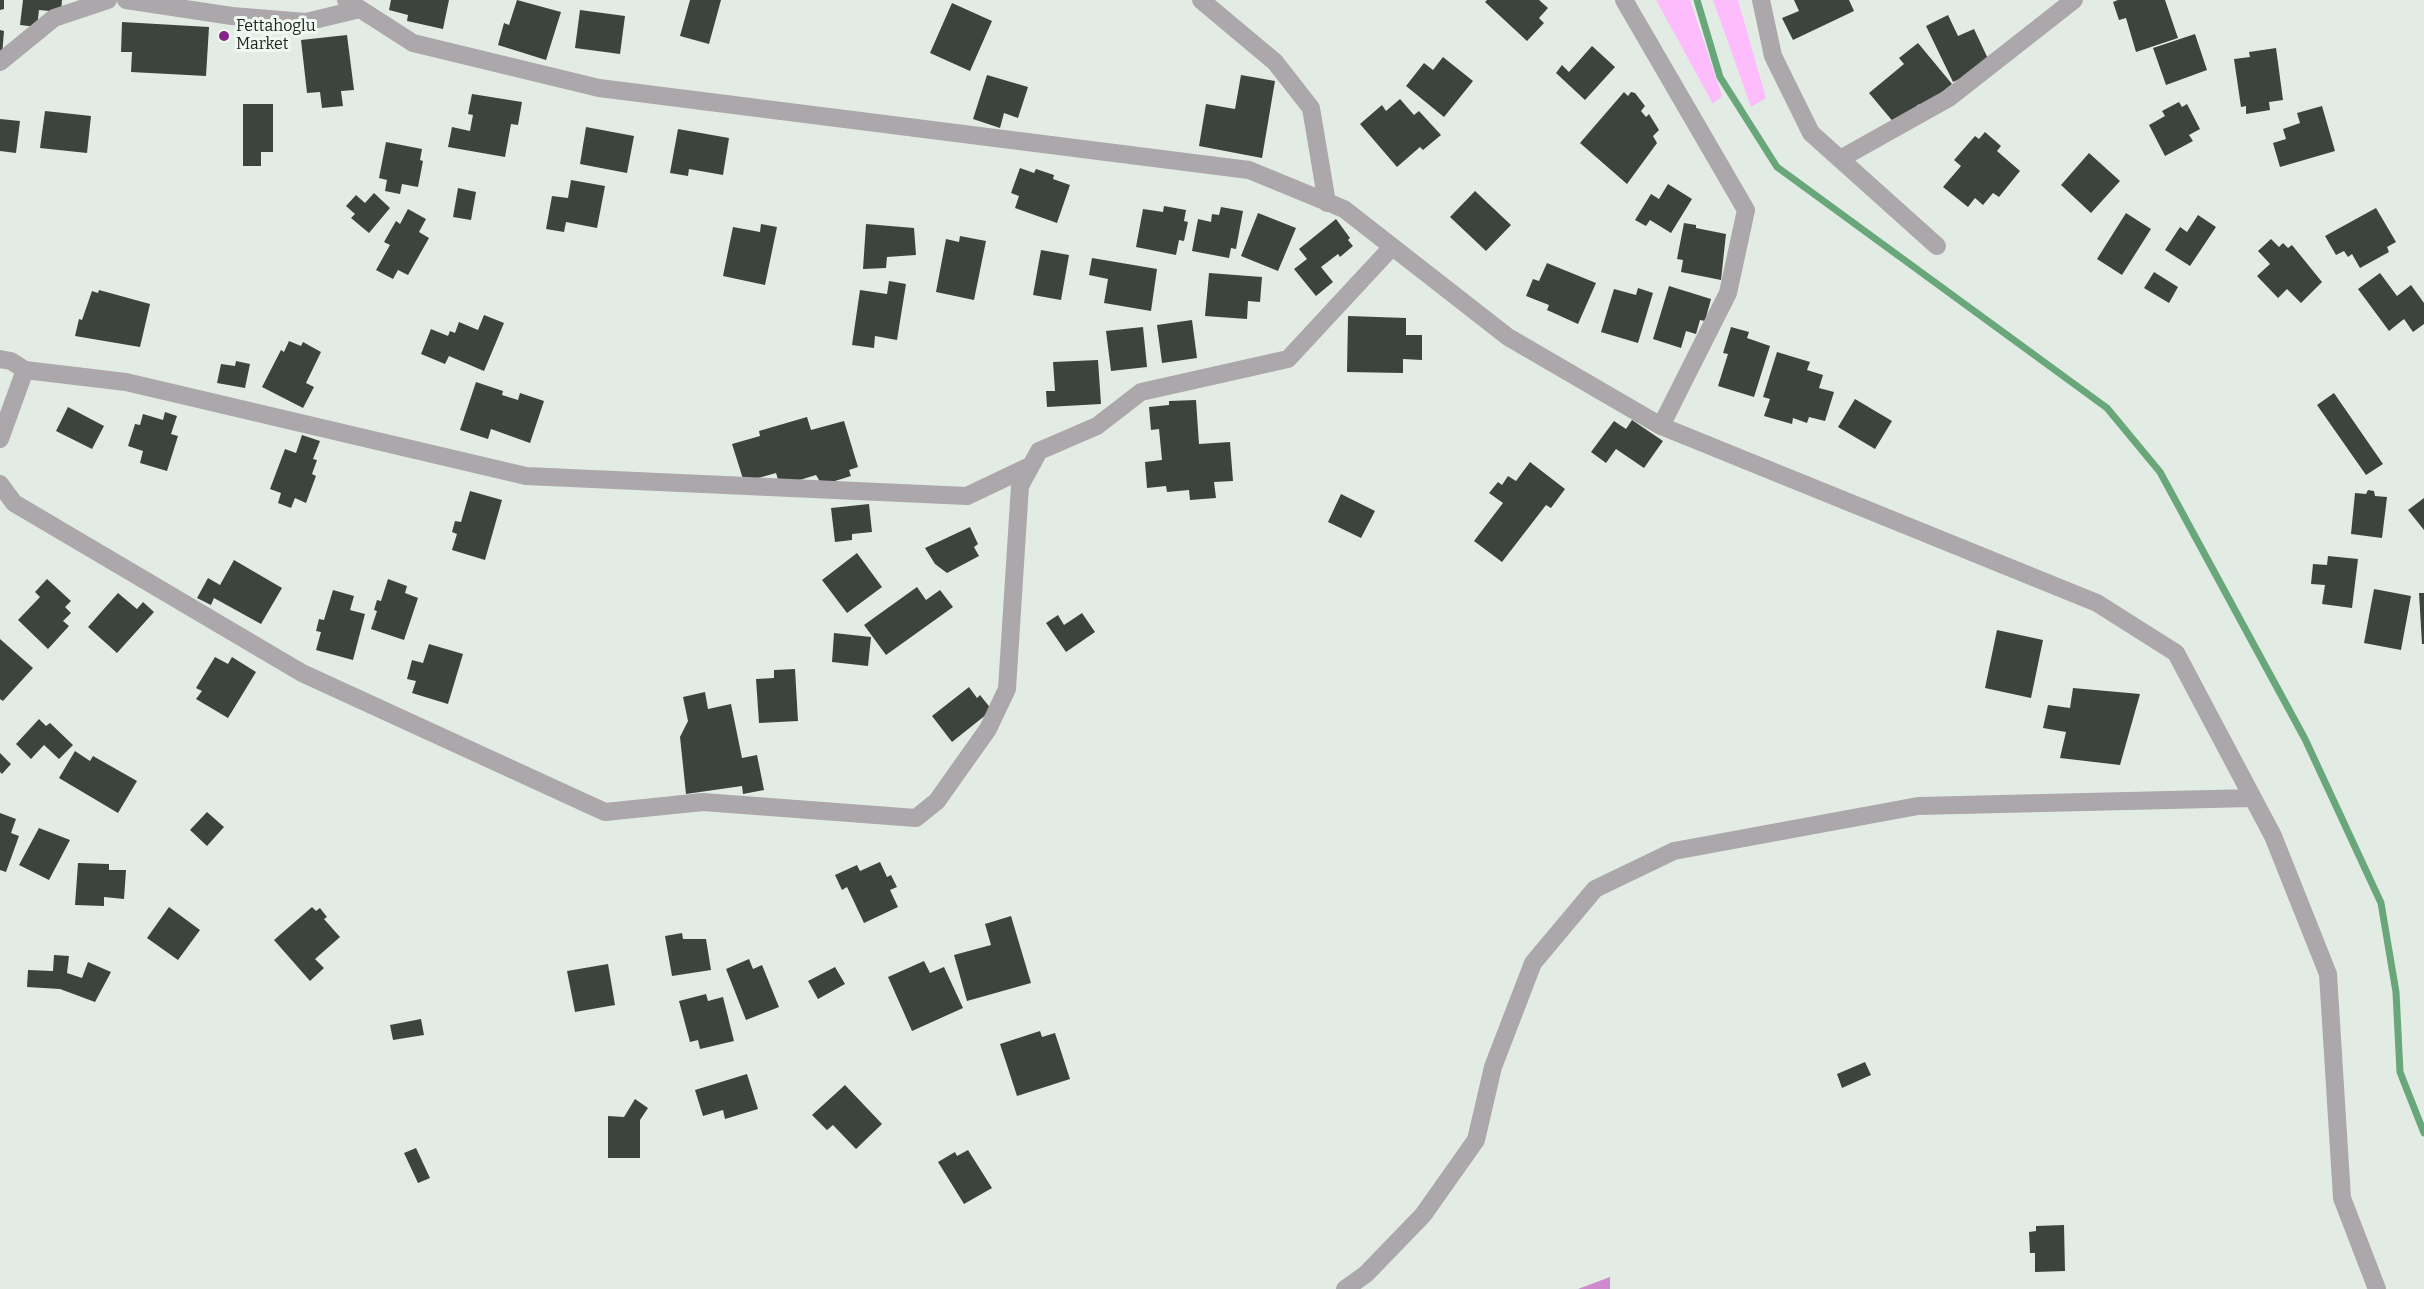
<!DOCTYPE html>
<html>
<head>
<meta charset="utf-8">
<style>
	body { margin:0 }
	canvas { display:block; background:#e2ece4 }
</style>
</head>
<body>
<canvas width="2424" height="1289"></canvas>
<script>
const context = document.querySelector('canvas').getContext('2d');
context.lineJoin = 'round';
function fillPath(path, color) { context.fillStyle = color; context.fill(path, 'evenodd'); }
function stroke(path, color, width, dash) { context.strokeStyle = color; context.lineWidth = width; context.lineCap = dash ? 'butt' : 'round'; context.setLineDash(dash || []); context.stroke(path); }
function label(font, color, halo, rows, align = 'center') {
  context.font = font + ' Bitter,serif'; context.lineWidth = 6; context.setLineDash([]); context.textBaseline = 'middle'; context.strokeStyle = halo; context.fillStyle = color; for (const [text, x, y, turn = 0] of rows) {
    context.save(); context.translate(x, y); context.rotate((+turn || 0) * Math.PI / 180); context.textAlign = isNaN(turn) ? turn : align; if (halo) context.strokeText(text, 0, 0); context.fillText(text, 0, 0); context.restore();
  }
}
const green = new Path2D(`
	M1656 0H1690L1722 96 1713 104Z
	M1713 0H1738L1766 98 1751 107Z`);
const forest = new Path2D(`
	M1610 1277V1289H1578Z`);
const stream = new Path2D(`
	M1697 0 1720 77 1777 167 2107 408 2160 472 2305 739 2381 903 2396 992 2400 1072 2424 1133`);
const building = new Path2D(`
	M0 0H4V9L0 10Z
	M23 0H62L61 12 39 10 37 27 20 25Z
	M391 0H449L443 29 407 21 408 15 389 10Z
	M517 0 561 12 546 60 498 45 504 23 509 25Z
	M690 0H721L709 44 680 36Z
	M1487 0H1539L1548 8 1539 18 1544 23 1527 41 1485 2Z
	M1794 0H1849L1854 11 1793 40 1782 18 1799 11Z
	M2118 0H2165L2178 38 2136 52 2126 18 2119 20 2113 2Z
	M952 3 992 21 970 71 930 53Z
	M580 10 625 16 620 54 575 48Z
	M1948 15 1958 36 1974 29 1991 65 1953 82 1926 26Z
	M122 22 209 27 206 76 131 72 132 52H121Z
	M0 30 4 31 2 56H0Z
	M2195 34 2207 70 2166 85 2153 48Z
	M347 35 354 90 341 91 343 106 322 108 320 92 307 93 301 40Z
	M1918 43 1952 84 1922 108 1919 104 1895 124 1869 93 1904 64 1899 58Z
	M1592 46 1615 67 1585 100 1556 73 1562 65 1569 72Z
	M2276 48 2283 100 2269 102 2270 110 2246 114V106L2241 107 2234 59 2250 57 2249 52Z
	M1443 57 1473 81 1444 117 1406 86 1424 63 1433 70Z
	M987 75 1028 87 1018 118 1004 113 1000 128 973 119Z
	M1241 75 1275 81 1262 158 1199 146 1206 104 1235 109Z
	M1624 92 1628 96 1631 92 1635 93 1645 106 1641 111 1646 117 1649 114 1659 130 1653 136 1657 143 1627 184 1580 143Z
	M472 94 522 102 518 125 511 124 505 157 448 147 452 127 470 131 473 115 468 114Z
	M1400 99 1414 115 1419 111 1441 135 1423 150 1420 147 1397 167 1360 124 1382 105 1386 111Z
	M2179 102 2182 107 2187 104 2200 129 2189 135 2193 141 2165 156 2149 125 2165 116 2162 111Z
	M243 104H273V152H261V166H243Z
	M2322 106 2335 151 2280 167 2273 143 2286 139 2283 129 2300 123 2297 113Z
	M45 111 91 116 87 153 40 148Z
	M0 119 20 121 16 153 0 151Z
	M586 127 634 136 627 173 580 164Z
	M678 129 729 138 723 175 689 169 688 176 670 173Z
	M1985 132 2001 146 1997 151 2020 171 1999 197 1993 193 1983 205 1975 198 1968 207 1943 187 1961 166 1954 160 1975 136 1979 139Z
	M386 142 422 149 420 160 423 161 418 187 402 184 400 194 385 191 387 180 379 178Z
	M2089 153 2120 181 2091 213 2061 185Z
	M1020 168 1034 173 1036 169 1054 175 1053 179 1070 185 1057 223 1015 208 1019 196 1011 193Z
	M571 180 605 186 597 228 566 222 564 232 546 229 552 196 568 198Z
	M1668 184 1692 199 1671 233 1650 220 1646 226 1635 220 1651 194 1659 199Z
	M458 188 476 192 471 220 453 217Z
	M1475 191 1511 225 1486 251 1450 217Z
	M374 193 390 208 369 233 351 218 355 214 346 206 356 195 365 203Z
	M1164 206 1186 210 1184 221 1188 222 1184 241 1179 240 1176 255 1136 247 1143 209 1163 212Z
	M1221 207 1243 211 1236 249 1231 248 1229 258 1192 251 1198 219 1211 222 1212 214 1219 215Z
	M2376 208 2396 242 2387 247 2389 252 2360 268 2352 254 2348 257 2344 251 2336 255 2325 236Z
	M408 209 426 219 419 232 429 238 408 275 398 270 393 279 376 270 390 245 384 242 396 221 400 224Z
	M1258 213 1296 228 1278 271 1241 256Z
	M2126 213 2151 229 2122 275 2097 259Z
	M2198 215 2216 227 2190 266 2165 250 2180 227 2187 232Z
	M1336 219 1350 238 1348 240 1353 246 1340 257 1338 254 1321 267 1333 282 1316 296 1294 269 1307 259 1299 249Z
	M1684 223 1696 225V228L1726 234 1721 280 1681 272 1683 260 1677 259Z
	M761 224 777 227 765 285 723 276 733 227 760 232Z
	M866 224 914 228 916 255 887 257 886 268 863 269Z
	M960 236 986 241 974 300 936 292 946 239 959 242Z
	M2271 239 2279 247 2283 243 2288 248 2292 245 2322 282 2301 303 2287 289 2278 298 2257 276 2270 264 2258 251Z
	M1041 250 1069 255 1061 300 1033 295Z
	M1092 258 1157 269 1151 311 1104 303 1108 279 1089 275Z
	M1547 263 1596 283 1578 324 1547 310 1549 305 1526 296 1533 279 1539 281Z
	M2154 272 2178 287 2169 303 2144 288Z
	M1209 273 1262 277 1260 302 1248 301 1247 319 1205 316Z
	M2380 273 2397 296 2411 285 2424 303V324L2413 332 2404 319 2389 331 2358 289Z
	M889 281 906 284 897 340 875 336 874 348 852 345 860 290 887 294Z
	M1669 286 1711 299 1705 321 1700 320 1696 334 1686 331 1681 348 1653 339Z
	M1638 288 1653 293 1638 343 1601 332 1614 289 1636 295Z
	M99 290 150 304 140 347 75 336 79 319 82 320 92 291 98 293Z
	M484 315 504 323 484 371 449 356 445 364 421 354 431 329 448 336 450 331 455 333 459 322 478 330Z
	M1348 316 1406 318V335H1422V360L1403 359V373L1347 372Z
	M1192 320 1197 358 1162 363 1157 325Z
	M1143 327 1147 367 1111 371 1106 331Z
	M1731 327 1749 332 1747 338 1770 346 1754 397 1718 386 1728 354 1723 353Z
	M289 341 301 346 303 342 321 352 306 383 314 387 303 408 262 387 281 350 284 352Z
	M1777 352 1810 362 1807 370 1823 375 1819 388 1834 392 1825 421 1809 417 1807 423 1793 418 1792 424 1764 416 1770 399 1763 397Z
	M1098 360 1101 404 1047 407 1046 391H1055L1053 362Z
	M236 361 250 364 245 388 217 383 221 364 235 366Z
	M476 382 503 391 502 395 518 400 520 393 544 401 530 443 491 429 488 439 460 430Z
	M2334 393 2383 464 2366 475 2317 405Z
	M1855 399 1892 421 1875 449 1838 427Z
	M1196 400 1199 444 1230 442 1233 481 1214 482 1216 498 1190 500 1189 490 1167 492 1166 486 1147 488 1145 462 1162 460 1159 429 1151 430 1149 407 1169 405V401Z
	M68 407 104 426 92 449 56 431Z
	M165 412 177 416 171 434 178 436 167 471 140 463 143 451 128 446 135 424 140 425 143 414 163 420Z
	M807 417 811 430 844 421 858 467 849 470 851 476 822 485 816 475 780 486 776 473 744 482 732 444 760 436 759 431Z
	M1632 420 1663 441 1644 468 1616 449 1606 463 1591 452 1614 421 1626 429Z
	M302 435 320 441 313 459 317 460 312 474 316 476 306 503 295 498 291 508 278 503 281 493 270 489 285 449 296 453Z
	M1530 462 1565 489 1551 508 1546 505 1502 562 1474 541 1503 503 1489 493 1498 482 1502 485 1508 476 1516 481Z
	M2368 490 2374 491 2375 496 2387 497 2382 538 2351 534 2355 493 2366 494Z
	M470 491 502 500 485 560 452 550 457 534 452 532 455 521 461 522Z
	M1341 494 1375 511 1361 538 1328 522Z
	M2424 498V530L2408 510Z
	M869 504 872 532 852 534V540L835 542 831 508Z
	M970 527 978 544 974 547 979 556 947 573 935 564 925 548Z
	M857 553 882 587 847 613 822 580Z
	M2328 556 2358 559 2352 608 2322 604 2325 585 2311 584 2313 564 2327 565Z
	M234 560 282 588 261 624 214 598 211 605 197 598 208 578 220 585Z
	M47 579 71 601 65 607 71 613 63 621 69 626 48 649 18 620 40 597 35 592Z
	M388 579 407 586 405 593 418 598 404 640 371 629 377 611 374 610 377 600 381 601Z
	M917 587 926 600 940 590 953 607 886 655 864 625Z
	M2374 589 2411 596 2401 650 2364 643Z
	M333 590 354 596 350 610 365 614 353 660 316 650 321 632 316 631 319 619 324 620Z
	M118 593 137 609 143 602 154 612 117 653 88 627Z
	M2419 593H2424V644H2422Z
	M1082 613 1095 632 1066 652 1046 623 1058 615 1064 625Z
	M1997 630 2043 640 2031 698 1985 688Z
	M834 633 871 637 868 666 832 662Z
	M0 639 33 668 3 701 0 699Z
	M429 644 463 654 448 704 412 693 416 681 407 679 412 660 423 663Z
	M215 657 228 664 232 657 256 672 228 718 196 699 202 691 196 688Z
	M795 669 798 721 759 723 756 679 774 678V670Z
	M969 687 977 698 980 695 992 710 952 742 932 716Z
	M2073 688 2140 694 2120 765 2060 758 2066 732 2043 728 2048 705 2070 708Z
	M705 692 708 709 731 704 742 758 757 755 764 790 743 794 742 786 686 794 680 737 688 721 683 697Z
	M39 719 46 726 50 723 73 745 59 759 44 745 31 759 16 744Z
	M75 751 90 761 93 756 137 781 118 813 59 778Z
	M0 753 11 764 2 774 0 772Z
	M207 812 224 827 207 846 190 830Z
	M0 813 16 819 11 833 19 836 6 872 0 870Z
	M39 828 70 840 49 880 19 865Z
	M880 862 887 877 891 875 897 887 890 890 898 907 864 923 847 887 842 890 835 875 857 865 860 871Z
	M78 863 109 864V870H126L124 899 104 897V906L75 905Z
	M169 907 200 930 178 960 147 938Z
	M312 907 316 911 320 908 327 917 324 919 340 937 315 959 324 968 310 981 274 940Z
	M1011 916 1031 983 967 1001 954 955 991 945 985 924Z
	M682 933 683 939H706L711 970 672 976 665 936Z
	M54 955 69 956 67 973 82 978 88 962 111 972 95 1002 60 989 27 987 28 970 53 971Z
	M749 959 753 969 762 965 779 1007 746 1020 726 969Z
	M924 961 930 973 944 967 963 1008 912 1031 888 977Z
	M608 964 615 1005 575 1012 567 971Z
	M835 967 845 984 818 999 808 981Z
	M706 994 708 1001 723 997 734 1041 700 1049 698 1040 690 1042 679 1001Z
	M421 1019 424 1035 393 1040 390 1025Z
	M1040 1031 1042 1037 1055 1033 1070 1079 1017 1096 1000 1044Z
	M1865 1062 1871 1075 1842 1088 1837 1074Z
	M747 1074 758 1109 725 1119 723 1110 703 1116 695 1090Z
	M845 1085 882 1124 856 1149 833 1125 827 1130 812 1115Z
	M635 1099 648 1108 640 1120V1158H608V1116L624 1117Z
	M416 1148 430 1178 418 1183 404 1153Z
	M968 1150 992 1188 964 1204 938 1162 955 1152 957 1156Z
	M2064 1225 2065 1271 2035 1272V1253H2030L2029 1232 2036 1231V1226Z`);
const minor = new Path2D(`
	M126 0 232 16 306 22 360 9
	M346 0 413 43 599 88 1249 170 1344 209 1508 337 1661 426 2097 603 2176 653 2273 836 2328 974 2342 1198 2377 1289
	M1201 0 1275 62 1311 108 1327 203
	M1624 0 1746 210 1728 293 1661 426
	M1761 0 1773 56 1811 133 1937 246
	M0 62 54 18 108 0
	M1840 159 1949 98 2074 0
	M0 359 11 361 25 370 126 382 526 476 967 496 1028 467
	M0 439 25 370
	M0 484 14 503 302 673 605 812 703 802 916 818 937 801 988 729 1007 689 1020 486 1039 451 1097 426 1141 392 1288 359 1392 247
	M1345 1289 1366 1274 1423 1215 1476 1140 1493 1067 1533 963 1595 889 1674 851 1918 806 2252 798`);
const markers = [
	[224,36,6,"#882289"]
];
const poiNames = [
	["Fettahoglu",236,27],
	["Market",236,45]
];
fillPath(green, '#fdbdfc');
fillPath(forest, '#d08bcf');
stroke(stream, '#69a77a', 7);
fillPath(building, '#3d443e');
stroke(minor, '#aba7ab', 18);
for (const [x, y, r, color] of markers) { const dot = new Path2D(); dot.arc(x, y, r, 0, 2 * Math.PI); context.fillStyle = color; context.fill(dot); stroke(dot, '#f0f9f1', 2); }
label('16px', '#222623', '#f0f9f1', poiNames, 'left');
</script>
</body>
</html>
